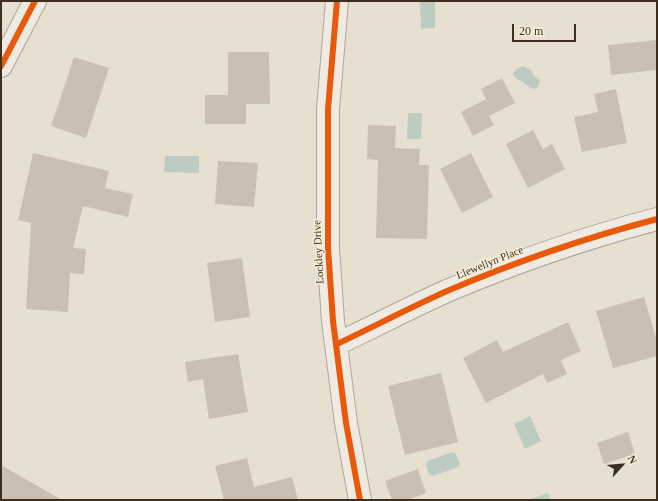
<!DOCTYPE html>
<html>
<head>
<meta charset="utf-8">
<style>
	body { margin:0 }
	#map { position:relative; width:658px; height:501px; overflow:hidden; background:#e7e0d1; font-family:Georgia,serif }
	canvas { display:block }
	.frame { position:absolute; inset:0; border:2px solid #3d2e20; pointer-events:none }
	.north { position:absolute; left:602px; top:445px; width:40px; height:40px; -webkit-text-stroke:3px #f7eed8; paint-order:stroke; rotate:63deg; font-size:11px; font-weight:700; line-height:16px; text-align:center; color:#3d2e20 }
	.north::after { content:''; display:block; margin:auto; width:14px; height:18px; background:#3d2e20; clip-path:polygon(50% 0,100% 100%,50% 72%,0 100%) }
	.scale { position:absolute; left:512px; top:24px; width:64px; height:18px; box-sizing:border-box; border:2px solid #3d2e20; border-top:0; padding-left:5px; font-size:12px; line-height:14px; white-space:nowrap; color:#3d2e20; -webkit-text-stroke:3px #f7eed8; paint-order:stroke }
</style>
</head>
<body>
<div id="map">
<canvas width="658" height="501"></canvas>
<div class="frame"></div>
<div class="north">N</div>
<div class="scale">20 m</div>
</div>
<script>
const context = document.querySelector('canvas').getContext('2d');
context.lineJoin = 'round';
function fillPath(path, color) { context.fillStyle = color; context.fill(path, 'evenodd'); }
function stroke(path, color, width, dash) { context.strokeStyle = color; context.lineWidth = width; context.lineCap = dash ? 'butt' : 'round'; context.setLineDash(dash || []); context.stroke(path); }
function label(font, color, halo, rows, align = 'center') {
  context.font = font + ' Georgia,serif'; context.lineWidth = 3; context.setLineDash([]); context.textBaseline = 'middle'; context.strokeStyle = halo; context.fillStyle = color; for (const [text, x, y, turn = 0] of rows) {
    context.save(); context.translate(x, y); context.rotate((+turn || 0) * Math.PI / 180); context.textAlign = isNaN(turn) ? turn : align; if (halo) context.strokeText(text, 0, 0); context.fillText(text, 0, 0); context.restore();
  }
}
const water = new Path2D(`
	M420 1H435V28L421 29Z
	M523 66 532 71 534 76 539 79 540 82 537 88C530 91 528 85 523 82 518 78 522 82 517 79 508 74 517 68 523 66Z
	M408 113H422L421 139H407Z
	M165 156H199V173L164 172Z
	M530 416 541 441 525 449 514 424Z
	M453 452 456 454 460 464 458 467 433 476 429 475 426 464 427 461Z
	M548 493 551 500H528Z`);
const building = new Path2D(`
	M657 40V70L611 75 608 45Z
	M228 52H269L270 104H246V124H205V95H228Z
	M74 57 109 68 86 138 51 126Z
	M502 78 515 103 489 116 494 125 473 136 461 112 486 99 481 89Z
	M616 89 627 143 582 152 574 117 598 112 594 94Z
	M368 125 396 126 395 148 420 149 419 165H429L427 239 376 238 378 160 367 159Z
	M533 130 543 149 552 144 565 169 528 188 506 144Z
	M33 153 109 171 105 188 133 194 128 217 83 206 73 248 86 249 84 274 70 273 68 312 26 309 31 223 18 220Z
	M471 153 493 197 462 213 440 169Z
	M218 161 258 163 254 207 215 204Z
	M242 258 250 317 215 322 207 263Z
	M644 297 657 341V356L613 368 596 311Z
	M568 322 581 351 561 360 567 374 547 383 543 374 486 403 463 358 497 340 503 352Z
	M238 354 248 412 209 419 203 379 188 382 185 362Z
	M441 373 458 442 405 455 388 386Z
	M628 432 635 454 604 464 597 443Z
	M247 458 254 487 292 477 298 500H224L215 466Z
	M1 465 62 500H1Z
	M418 469 426 493 408 500H392L385 481Z`);
const minor = new Path2D(`
	M337 1 328 109V248L333 321 346 423 360 500
	M1 66 35 1
	M337 344C373 327 409 308 447 291 515 262 585 238 657 219`);
const cycleway = new Path2D(`
	M337 1 328 109V248L333 321 346 423 360 500
	M1 66 35 1
	M337 344C373 327 409 308 447 291 515 262 585 238 657 219`);
const streetNames = [
	["Lockley Drive",319,252,-93],
	["Llewellyn Place",490,263,-22]
];
fillPath(water, '#bcccc2');
fillPath(building, '#cbbfb2');
stroke(minor, '#ada599', 24);
stroke(minor, '#efebe3', 22);
stroke(cycleway, '#e8590c', 6);
label('11px', '#3d2e20', '#f7eed8', streetNames);
</script>
</body>
</html>
